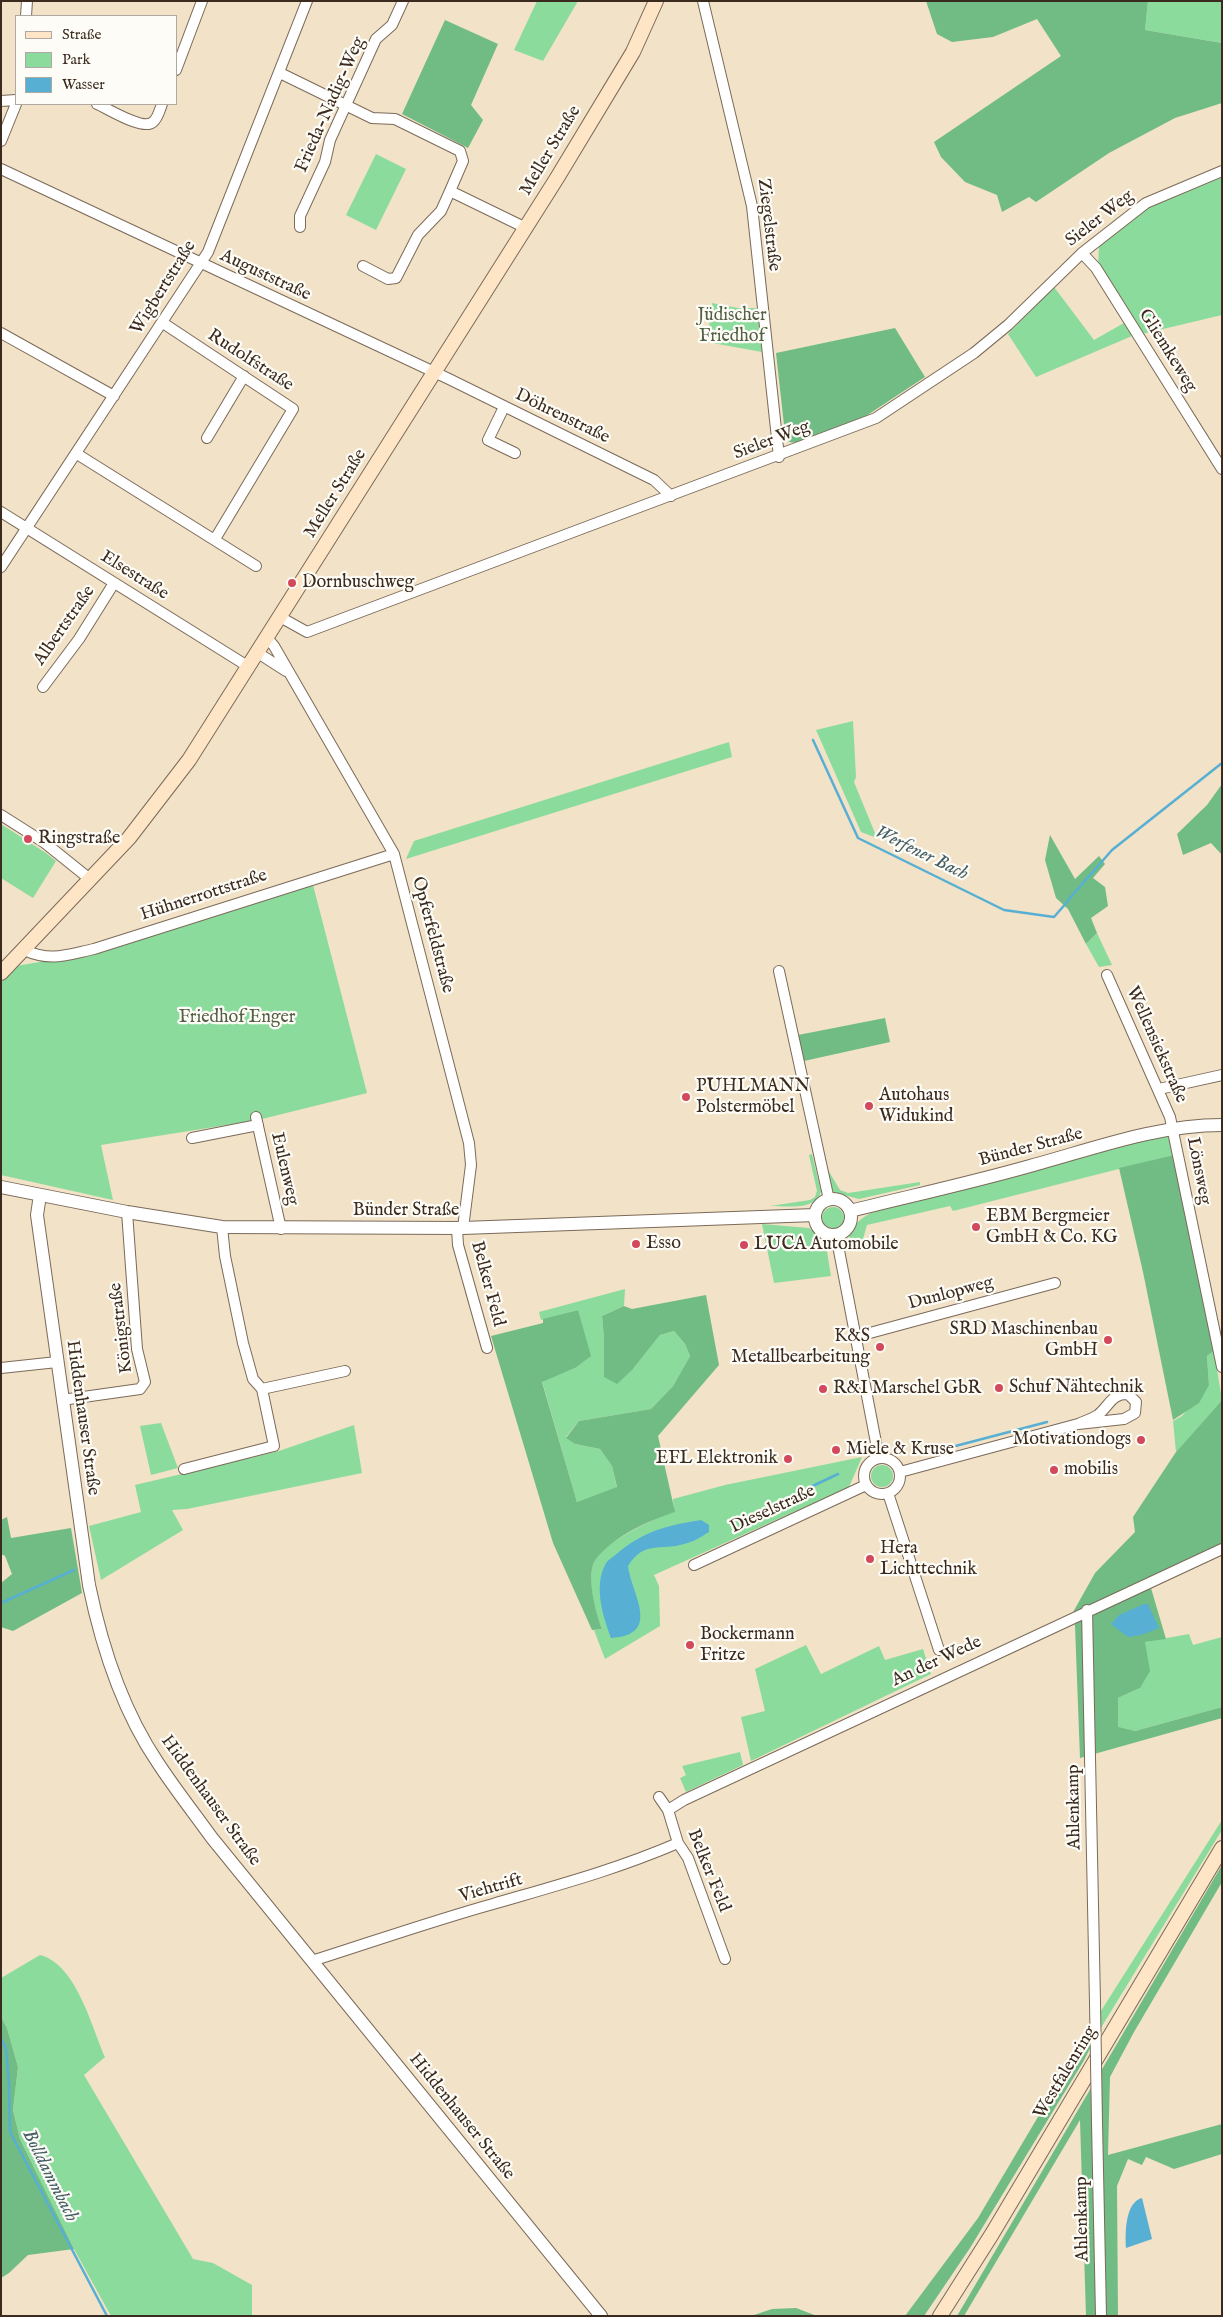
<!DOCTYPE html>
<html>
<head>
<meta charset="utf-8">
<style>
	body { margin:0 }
	#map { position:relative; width:1223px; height:2317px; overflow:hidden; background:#f2e2c7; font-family:"IM FELL English",serif }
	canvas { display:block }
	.frame { position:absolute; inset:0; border:2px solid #3b2a1e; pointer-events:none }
	.legend { position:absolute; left:15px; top:15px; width:162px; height:90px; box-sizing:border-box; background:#fdfcf7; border:1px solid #afa8a0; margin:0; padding:6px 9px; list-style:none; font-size:15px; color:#3b2a1e }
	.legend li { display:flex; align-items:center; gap:10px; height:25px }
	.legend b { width:25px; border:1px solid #afa8a0 }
</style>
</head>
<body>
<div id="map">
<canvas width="1223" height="2317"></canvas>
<div class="frame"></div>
<ul class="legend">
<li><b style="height:6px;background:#fde5c5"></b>Straße</li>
<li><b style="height:14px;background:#8bdc9c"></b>Park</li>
<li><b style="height:14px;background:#57afd4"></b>Wasser</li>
</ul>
</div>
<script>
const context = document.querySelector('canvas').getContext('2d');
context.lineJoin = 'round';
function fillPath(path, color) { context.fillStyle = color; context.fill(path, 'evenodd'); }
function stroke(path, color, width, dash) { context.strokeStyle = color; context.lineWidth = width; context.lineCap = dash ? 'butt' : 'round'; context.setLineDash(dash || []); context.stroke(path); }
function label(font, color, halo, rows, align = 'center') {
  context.font = font + ' "IM FELL English",serif'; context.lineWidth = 4.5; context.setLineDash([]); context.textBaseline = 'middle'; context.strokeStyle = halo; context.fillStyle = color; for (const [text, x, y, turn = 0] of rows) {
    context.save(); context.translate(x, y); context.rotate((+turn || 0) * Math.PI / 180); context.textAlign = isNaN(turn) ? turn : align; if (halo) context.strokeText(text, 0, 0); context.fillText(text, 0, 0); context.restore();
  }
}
const green = new Path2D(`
	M537 1H578L543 61 514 50Z
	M1148 1H1222V43L1145 30Z
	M376 154 406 169 376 230 346 215Z
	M1222 177V315L1142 334 1098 267 1099 246 1149 207Z
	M1054 287 1094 340 1124 323 1132 336 1036 377 1008 334Z
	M712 303 738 308H757L762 352 707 342Z
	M853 721 856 777 854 782 877 838 861 832 816 730Z
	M729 742 732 757 406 859 414 841Z
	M1 824 46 853 56 861 33 898 1 878Z
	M313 885 367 1093 258 1120 101 1145 113 1200 1 1175V982L16 966 92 953Z
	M1097 933 1112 965 1099 967 1086 944Z
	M1166 1134 1170 1137 1174 1155 953 1211 950 1206 867 1225 863 1239 848 1250C846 1234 856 1220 871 1213Z
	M812 1154 821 1191C817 1211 786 1206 770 1206L810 1200 815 1197 817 1191 809 1155Z
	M825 1165 840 1190 848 1193 920 1182V1185L859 1199 832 1192Z
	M822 1218a11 11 0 1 1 22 0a11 11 0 1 1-22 0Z
	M762 1224 809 1228 825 1239 831 1276 774 1283Z
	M625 1289 624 1306 602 1316 604 1338 633 1369 660 1335 674 1331 685 1344 690 1356 673 1386 651 1409 579 1421 566 1437 575 1444 600 1449 612 1466 617 1488 577 1502 542 1381 575 1368 578 1310 541 1320 539 1312Z
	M1214 1351 1222 1400 1176 1452 1173 1421 1182 1416 1209 1385 1207 1356Z
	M161 1423 178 1468 151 1475 140 1426Z
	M354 1425 362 1473 187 1509 172 1510 183 1530 101 1580 89 1526 141 1512 135 1485 279 1451Z
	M862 1457 849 1487 654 1575 659 1586 660 1626 605 1659 594 1630 602 1629C595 1613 586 1577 595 1560 604 1542 655 1518 674 1512L673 1499 725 1485Z
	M871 1476a11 11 0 1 1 22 0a11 11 0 1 1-22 0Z
	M1189 1634 1193 1645 1222 1637V1707L1135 1731 1118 1728V1698L1140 1688 1145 1642Z
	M806 1645 821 1674 879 1646 885 1660 923 1649 931 1674 751 1761 741 1717 765 1711 755 1669Z
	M740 1752 743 1765 686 1792 680 1778 686 1775 682 1766Z
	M1222 1820V1830L1099 2031V2014Z
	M40 1955C76 1964 91 2025 105 2057L84 2075 193 2259 213 2263 252 2285V2316H111L74 2249 20 2139 13 2110 18 2067 7 2028 1 2017V1978Z`);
const forest = new Path2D(`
	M926 1H1148L1145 30 1222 43V103L1175 118 1109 153 1036 202 1029 197 1002 212 997 195 965 182 941 157 934 142 1061 56 1037 19 993 37 952 42 937 34Z
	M445 20 498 44 471 105 483 120 468 148 402 114Z
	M895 328 925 377 866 416 797 443 789 442 785 434 776 353Z
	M1222 784V855L1211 843 1183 855 1177 834 1207 805Z
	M1050 835 1075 879 1099 856 1105 864 1093 878 1105 887 1108 906 1091 918 1097 933 1086 944 1068 909 1056 898 1045 860Z
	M885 1018 890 1042 804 1061 798 1035Z
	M1174 1155 1214 1351 1207 1356 1209 1385 1199 1403 1173 1420 1143 1272 1119 1168Z
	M706 1295 719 1365 658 1436 675 1512C648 1521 614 1536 596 1559 585 1573 596 1614 602 1629L592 1630 553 1543 491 1336 543 1323V1319L578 1310 591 1356 575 1368 542 1382 577 1502 617 1487 612 1466 600 1449 575 1444 566 1438 579 1421 651 1409 673 1386 690 1356 685 1344 674 1331 660 1335 633 1369 617 1384 604 1377V1338L602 1316 624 1306 632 1309Z
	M1222 1400V1555L1148 1578 1166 1639 1145 1642 1150 1671 1140 1688 1118 1698V1727L1135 1731 1222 1707V1718L1080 1758 1075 1626 1072 1614 1095 1573 1135 1532 1133 1517 1176 1452Z
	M7 1517 11 1538 71 1528 82 1593 13 1631 1 1627V1583L12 1574 5 1556 1 1554V1520Z
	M1222 1865V1882L1134 2032 1110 2077 1108 2155 1222 2124V2154L1174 2169 1146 2157 1142 2165 1128 2159 1117 2186 1118 2316H1086L1080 2120 964 2316H957Z
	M1099 2014V2031L1083 2062 970 2248 924 2316H905L978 2218Z
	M1 2017 7 2028 18 2067 13 2110 20 2139 74 2249 28 2255 9 2273 1 2278Z
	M796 2308 817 2316 754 2315 772 2309Z`);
const water = new Path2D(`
	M701 1520 709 1525V1532C701 1537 693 1542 684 1544 661 1551 644 1540 628 1566 631 1593 663 1635 611 1638 603 1616 593 1586 606 1563 609 1559 616 1555 620 1551 647 1530 669 1525 701 1520Z
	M1144 1604H1148L1159 1628 1141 1635 1128 1637 1111 1624 1119 1615Z
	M1142 2198 1152 2239 1126 2248C1125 2234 1125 2202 1142 2198Z`);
const stream = new Path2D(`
	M813 740 858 838 1004 910 1054 917 1068 901
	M1069 899 1112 850 1222 763
	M925 1454 1047 1422
	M764 1509 838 1474
	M1 1603 74 1570
	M1 2039 6 2049 9 2083 10 2132 107 2316`);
const minor = new Path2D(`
	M703 1 752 206 779 457
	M26 16 27 1
	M176 70 202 1
	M280 73 372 118 395 119 460 151 463 161 450 191 526 228
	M1 101 16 100
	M97 104C109 109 143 131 153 122 158 118 160 109 162 104
	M1 141 16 104
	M1 169 449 379 654 480 671 496
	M300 227V216L325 162 330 140 376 39 392 25 403 1
	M1082 253 1096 268 1222 469
	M363 266 388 279 396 278 418 235 441 211 450 191
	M163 323 293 409 215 539
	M1 333 114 396
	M504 407 488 440 515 453
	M207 438 244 376
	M77 454 256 566
	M1 512 249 667
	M1 567 208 252 307 1
	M280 617 307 632 876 418 974 353 1008 325 1082 253 1146 203 1222 171
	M267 638 274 646 394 854 469 1143 471 1165 463 1228
	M258 653 286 671
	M43 687 79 639 114 583
	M1 815 45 843 91 880
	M24 950C51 962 66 955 94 949L394 854
	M779 971 829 1200
	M1107 975 1170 1117 1222 1367
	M1159 1089 1222 1075
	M256 1117 281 1229
	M192 1138 258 1125
	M222 1227 225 1256 243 1343 253 1379 262 1389 345 1371
	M457 1228 458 1245 487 1348
	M836 1235 879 1458
	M855 1337 1055 1283
	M1 1368 57 1362
	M62 1400 140 1389 145 1382 137 1349 127 1212
	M864 1476a18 18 0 1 1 36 0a18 18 0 1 1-36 0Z
	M184 1469 274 1446 262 1389
	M900 1472 1078 1424 1124 1419 1135 1413 1136 1402 1128 1394C1112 1393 1109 1406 1098 1415 1092 1419 1085 1421 1078 1424
	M888 1493 939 1650
	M694 1565 866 1485
	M1087 1610 1095 2003
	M659 1797 668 1810 678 1843 688 1858 725 1959
	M668 1810 684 1800 1222 1549
	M312 1961C372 1942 432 1921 493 1904 558 1885 615 1870 678 1843
	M1097 2122 1101 2316`);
const tertiary = new Path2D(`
	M1 1187 127 1212 222 1227 463 1228 815 1215
	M40 1195 37 1215 89 1585C102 1648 122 1710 158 1763 175 1789 194 1813 212 1838L601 2316
	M815 1217a18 18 0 1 1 36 0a18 18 0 1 1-36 0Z
	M850 1211C910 1196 970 1183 1030 1166 1093 1149 1156 1125 1222 1125`);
const secondary = new Path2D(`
	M1 973 129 838 189 760 557 178 633 52 656 1
	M940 2316 992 2234 1222 1848`);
const minorBridge = new Path2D(`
	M1095 2003 1097 2122`);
const markers = [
	[292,583,5,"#d1495b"],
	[28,839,5,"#d1495b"],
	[686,1097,5,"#d1495b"],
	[869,1106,5,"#d1495b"],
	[976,1227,5,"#d1495b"],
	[636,1244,5,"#d1495b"],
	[744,1245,5,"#d1495b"],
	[1108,1340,5,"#d1495b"],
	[880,1347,5,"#d1495b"],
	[999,1388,5,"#d1495b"],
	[823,1389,5,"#d1495b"],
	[1141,1440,5,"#d1495b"],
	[836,1450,5,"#d1495b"],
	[788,1459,5,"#d1495b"],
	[1054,1470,5,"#d1495b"],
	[870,1559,5,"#d1495b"],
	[690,1645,5,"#d1495b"]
];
const streetNames = [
	["Frieda-Nadig-Weg",331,105,-66],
	["Meller Straße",551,151,-59],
	["Sieler Weg",1100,219,-38],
	["Ziegelstraße",768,225,83],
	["Auguststraße",265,276,25],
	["Wigbertstraße",164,288,-58],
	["Gliemkeweg",1167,351,58],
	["Rudolfstraße",250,361,33],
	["Döhrenstraße",562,417,26],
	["Sieler Weg",772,441,-21],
	["Meller Straße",336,494,-58],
	["Elsestraße",134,576,32],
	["Albertstraße",65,626,-55],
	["Hühnerrottstraße",204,896,-18],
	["Opferfeldstraße",432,935,75],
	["Wellensiekstraße",1156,1045,66],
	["Bünder Straße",1031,1148,-15],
	["Eulenweg",284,1169,77],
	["Lönsweg",1198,1171,79],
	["Bünder Straße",406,1211],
	["Belker Feld",487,1284,75],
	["Dunlopweg",951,1294,-15],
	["Königstraße",122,1328,-97],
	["Hiddenhauser Straße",82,1418,82],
	["Dieselstraße",773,1510,-25],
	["An der Wede",937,1662,-25],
	["Hiddenhauser Straße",210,1801,54],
	["Ahlenkamp",1075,1807,-91],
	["Belker Feld",708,1871,68],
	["Viehtrift",491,1889,-16],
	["Westfalenring",1066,2073,-59],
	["Hiddenhauser Straße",461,2117,51],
	["Ahlenkamp",1083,2219,-91]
];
const parkNames = [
	["Jüdischer",732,316],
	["Friedhof",732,337],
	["Friedhof Enger",237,1018]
];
const poiNames = [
	["Dornbuschweg",302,583],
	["Ringstraße",38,839],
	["PUHLMANN",696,1087],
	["Polstermöbel",696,1108],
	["Autohaus",879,1096],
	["Widukind",879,1117],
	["EBM Bergmeier",986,1217],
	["GmbH & Co. KG",986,1238],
	["Esso",646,1244],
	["LUCA Automobile",754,1245],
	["SRD Maschinenbau",1098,1330,"right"],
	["GmbH",1098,1351,"right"],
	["K&S",870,1337,"right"],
	["Metallbearbeitung",870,1358,"right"],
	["Schuf Nähtechnik",1009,1388],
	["R&I Marschel GbR",833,1389],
	["Motivationdogs",1131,1440,"right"],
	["Miele & Kruse",846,1450],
	["EFL Elektronik",778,1459,"right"],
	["mobilis",1064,1470],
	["Hera",880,1549],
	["Lichttechnik",880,1570],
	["Bockermann",700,1635],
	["Fritze",700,1656]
];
const waterNames = [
	["Werfener Bach",921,854,26],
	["Bolldammbach",49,2176,63]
];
fillPath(green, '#8bdc9c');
fillPath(forest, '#70bc84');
fillPath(water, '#57afd4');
stroke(stream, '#57afd4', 2.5);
stroke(minor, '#7b6a59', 12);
stroke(tertiary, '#7b6a59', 14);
stroke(secondary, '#7b6a59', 16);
stroke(minor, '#fff', 10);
stroke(tertiary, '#fff', 12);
stroke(secondary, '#fde5c5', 14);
stroke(minorBridge, '#7b6a59', 12, []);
stroke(minorBridge, '#fff', 10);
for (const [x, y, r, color] of markers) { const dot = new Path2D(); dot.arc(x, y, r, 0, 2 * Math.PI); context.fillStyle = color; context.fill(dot); stroke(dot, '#fdfcf7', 2); }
label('18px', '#3b2a1e', '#fdfcf7', streetNames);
label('18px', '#535f44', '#fdfcf7', parkNames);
label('18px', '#3b2a1e', '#fdfcf7', poiNames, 'left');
label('italic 19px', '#465f67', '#fdfcf7', waterNames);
</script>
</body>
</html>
